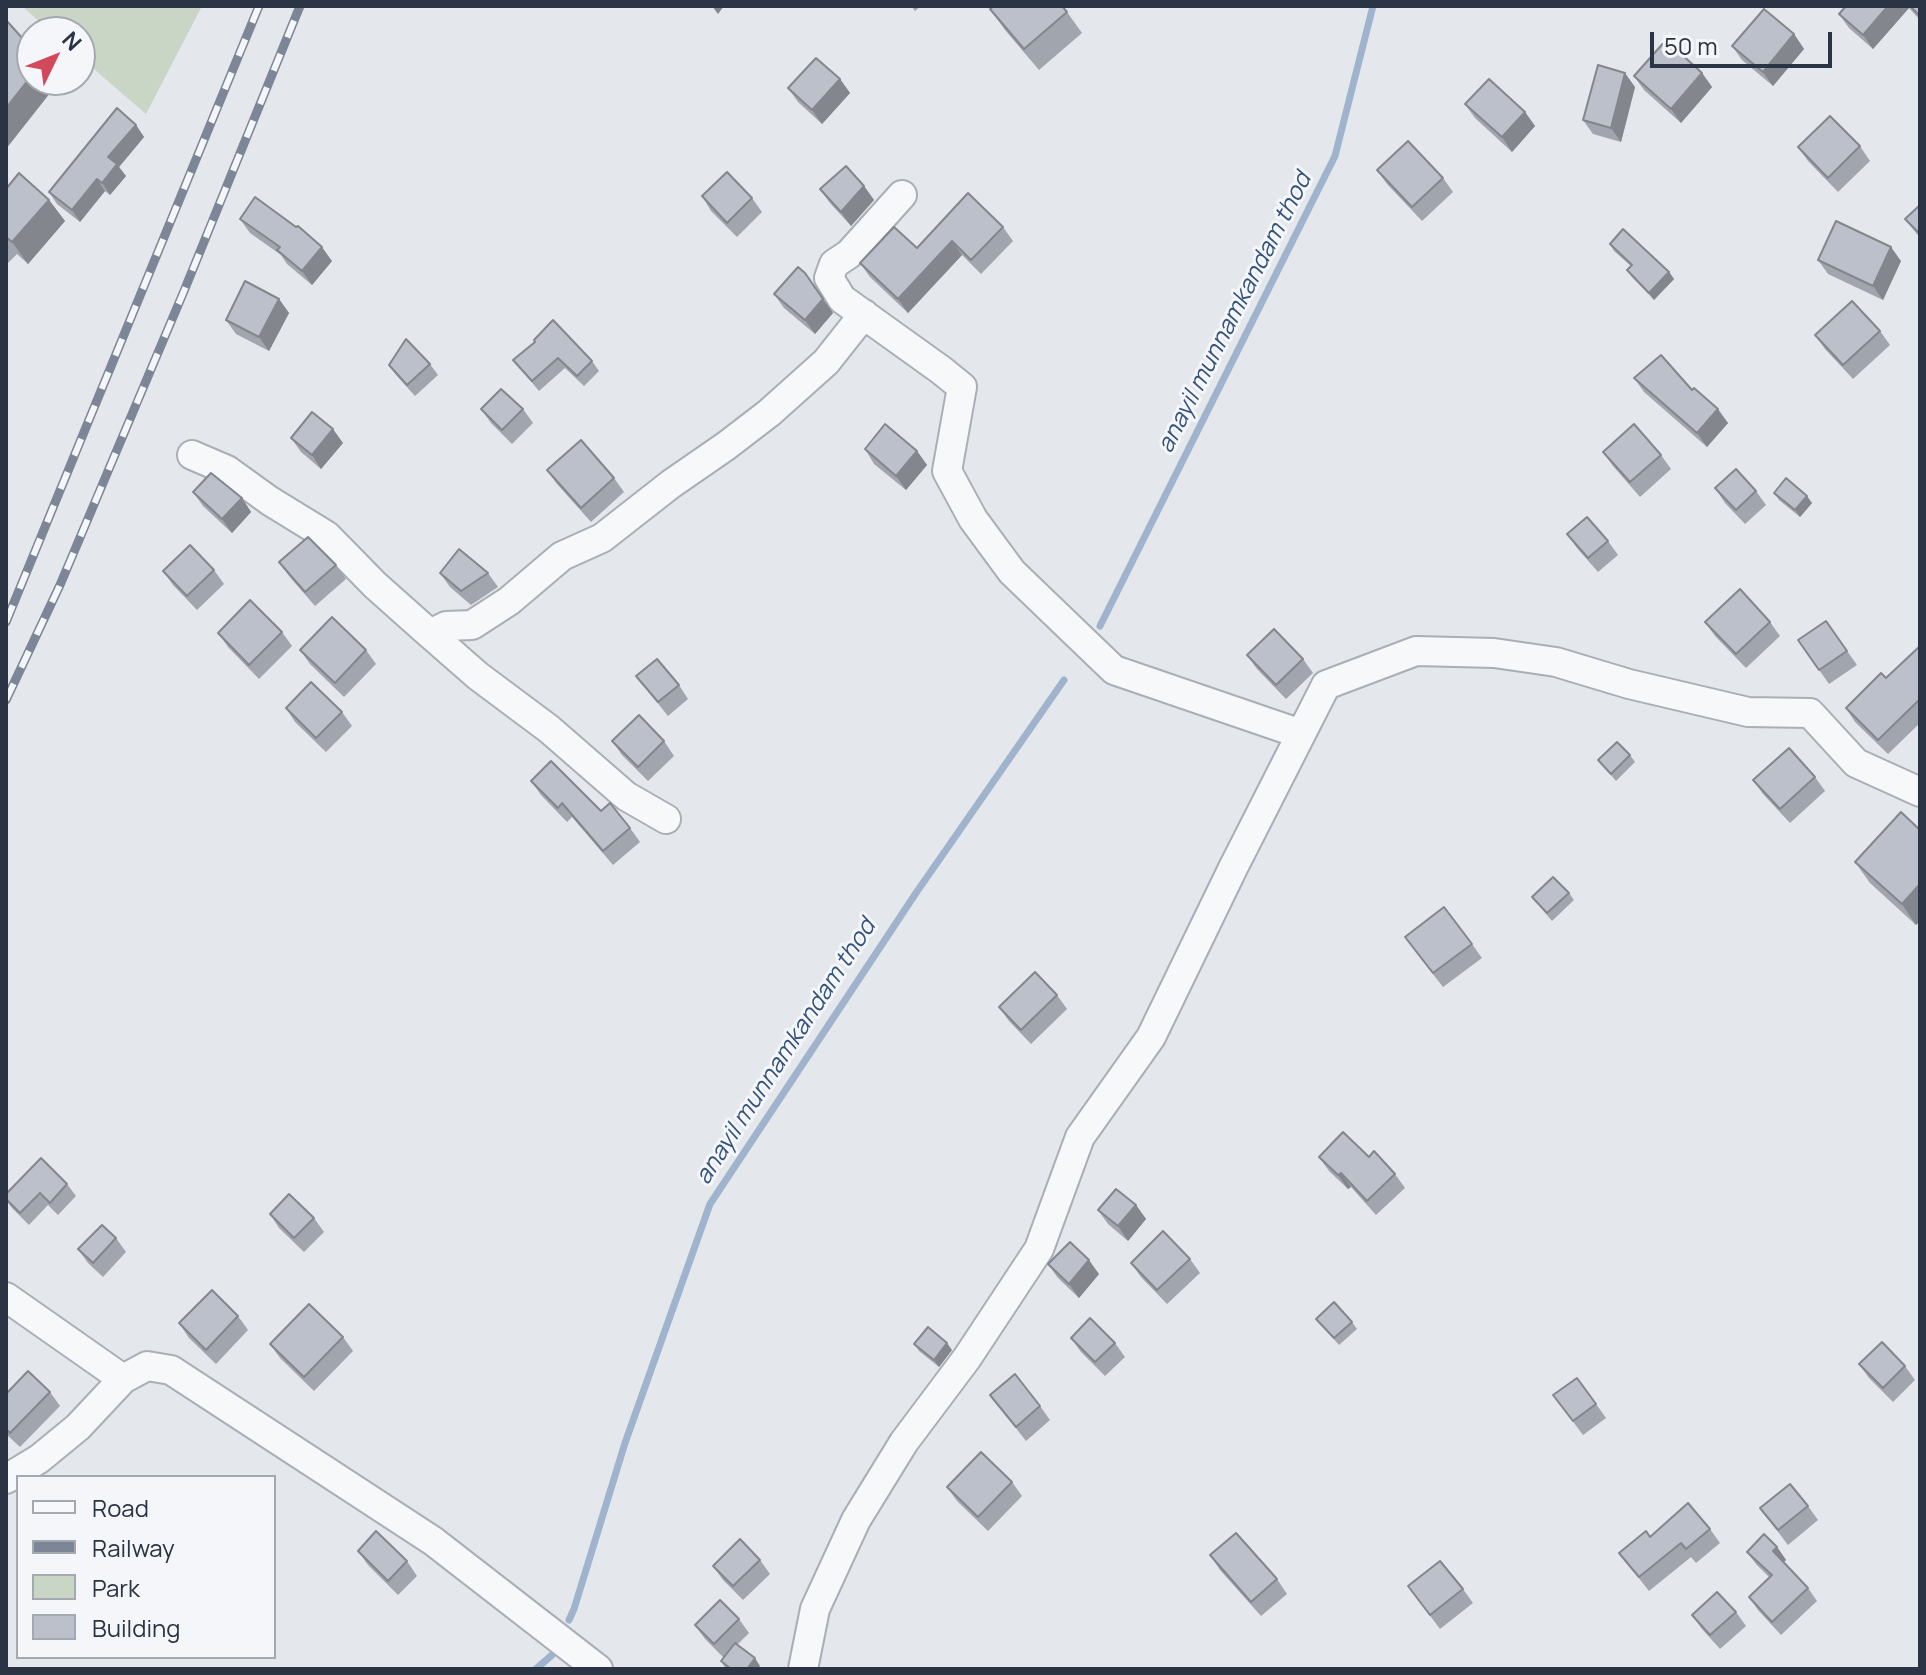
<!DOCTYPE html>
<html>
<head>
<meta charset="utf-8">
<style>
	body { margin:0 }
	#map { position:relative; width:1926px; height:1675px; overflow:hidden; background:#e4e7ec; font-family:Manrope,sans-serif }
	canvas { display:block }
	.frame { position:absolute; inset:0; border:8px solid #2b3445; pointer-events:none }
	.legend { position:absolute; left:16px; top:1475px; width:260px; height:184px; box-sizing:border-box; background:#f4f6f9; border:2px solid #a4a8b1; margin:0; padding:10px 14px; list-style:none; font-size:24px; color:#2b3445 }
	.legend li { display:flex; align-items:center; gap:16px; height:40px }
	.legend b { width:40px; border:2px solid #a4a8b1 }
	.north { position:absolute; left:16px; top:16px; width:80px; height:80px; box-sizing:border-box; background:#f4f6f9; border:2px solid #a4a8b1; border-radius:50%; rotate:47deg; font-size:22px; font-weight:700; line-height:32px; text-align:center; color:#2b3445 }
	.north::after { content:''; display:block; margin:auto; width:28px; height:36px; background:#d1495b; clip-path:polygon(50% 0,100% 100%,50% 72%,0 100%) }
	.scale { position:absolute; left:1650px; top:32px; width:182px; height:36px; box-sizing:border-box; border:4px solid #2b3445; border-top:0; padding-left:10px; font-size:24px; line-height:28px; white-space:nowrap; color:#2b3445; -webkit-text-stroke:6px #f4f6f9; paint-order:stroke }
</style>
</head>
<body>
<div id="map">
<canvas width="1926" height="1675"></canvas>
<div class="frame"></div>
<ul class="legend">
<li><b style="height:10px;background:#f7f8fa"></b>Road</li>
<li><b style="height:10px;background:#7d8696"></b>Railway</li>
<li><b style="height:22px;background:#c9d6c5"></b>Park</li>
<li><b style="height:22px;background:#bbc0ca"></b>Building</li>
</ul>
<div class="north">N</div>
<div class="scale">50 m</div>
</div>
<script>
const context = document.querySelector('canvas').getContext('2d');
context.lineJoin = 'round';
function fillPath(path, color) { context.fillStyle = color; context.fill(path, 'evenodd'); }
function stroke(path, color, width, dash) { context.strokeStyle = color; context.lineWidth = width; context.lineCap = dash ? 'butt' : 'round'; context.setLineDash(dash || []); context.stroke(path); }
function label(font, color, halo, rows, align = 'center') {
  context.font = font + ' Manrope,sans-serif'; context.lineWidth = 6; context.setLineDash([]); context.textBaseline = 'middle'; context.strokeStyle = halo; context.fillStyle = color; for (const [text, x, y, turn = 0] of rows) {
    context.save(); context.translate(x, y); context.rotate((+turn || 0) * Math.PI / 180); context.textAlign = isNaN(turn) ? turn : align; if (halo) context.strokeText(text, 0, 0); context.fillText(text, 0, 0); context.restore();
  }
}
const green = new Path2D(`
	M22 6H202L146 114 80 57V32H51Z`);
const stream = new Path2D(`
	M1100 626 1335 156 1373 6
	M569 1620 574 1609 625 1443 710 1204 916 893 1064 680
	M536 1669 552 1655`);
const minor = new Path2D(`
	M902 195 849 254 834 264 829 278 842 299 941 370 962 387 947 471 973 519 1012 572 1114 670 1301 734
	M192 455 227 470 270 501 327 536 375 585 430 634 446 626 472 625 509 601 562 556 602 538 671 484 726 446 769 413 826 362 864 314
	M430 634 478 676 549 729 626 796 666 819
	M6 1297 123 1379
	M6 1479 39 1459 78 1427 123 1379 147 1366 171 1370 433 1541 598 1669
	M803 1669 815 1609 856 1520 904 1442 967 1358 1039 1249 1080 1137 1151 1037 1233 868 1326 685 1416 651 1494 653 1556 662 1629 684 1748 712 1810 713 1856 763 1920 792`);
const rail = new Path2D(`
	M6 622 259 6
	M6 700 60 585 184 291 300 6`);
const wall = new Path2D(`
	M911 6H921L915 11Z
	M1846 6H1920V20L1909 8 1873 49 1849 28 1839 14Z
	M990 9 1067 12 1082 33 1039 70 1005 30Z
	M1794 34 1804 49 1773 86 1742 60 1732 46Z
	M1702 73 1712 87 1681 123 1644 90 1634 76Z
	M840 79 850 93 822 124 798 102 788 88Z
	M1635 87 1621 142 1593 134 1583 120Z
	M1465 104 1525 112 1535 126 1512 152 1475 118Z
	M136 125 144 137 119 167 126 176 110 195 105 191 80 222 57 204 49 192Z
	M1860 146 1870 161 1838 192 1808 161 1798 147Z
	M1377 170 1443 178 1453 192 1422 221 1387 184Z
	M864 186 874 200 851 226 830 203 820 189Z
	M6 189 49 200 65 221 28 264 17 254 6 265Z
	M702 196 752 198 762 212 737 237 711 211Z
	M1920 205V238L1905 219Z
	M240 219 332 261 312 285 287 264 281 255 250 233Z
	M1003 227 1013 241 981 274 962 255 908 313 870 277 860 263Z
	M1610 244 1669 272 1674 279 1654 300 1632 277 1627 270 1631 266 1614 251Z
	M1818 260 1901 261 1883 300 1828 274Z
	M805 273 833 313 815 334 784 308 774 294Z
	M279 299 289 313 269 351 236 334 226 320Z
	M1880 331 1890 345 1853 379 1825 349 1815 335Z
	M535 342 592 361 599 371 584 386 565 368 539 391 513 360Z
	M430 364 438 375 415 396 397 376 389 365Z
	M1634 378 1692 390 1728 423 1707 447 1644 392Z
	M481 409H523L533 423 512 444 491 423Z
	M291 438 343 443 321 469 301 452Z
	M865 449 917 451 927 465 906 490 874 464Z
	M1603 452 1661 455 1671 469 1640 497 1613 466Z
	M547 470 614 478 624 492 591 522 557 484Z
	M1715 488 1756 491 1766 505 1745 524 1725 503Z
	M193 492 242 498 251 512 232 533 203 506Z
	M1774 493 1812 503 1800 517 1779 500Z
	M1567 534 1608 541 1618 555 1598 572 1577 548Z
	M279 562 336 565 346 579 315 606 289 576Z
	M214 570 224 584 197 610 173 585 163 571Z
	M440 573H488L498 587 471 605 450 587Z
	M1826 621 1857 665 1829 684 1798 640Z
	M1705 622H1770L1780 636 1746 668 1715 636Z
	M282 632 292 646 259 679 228 647 218 633Z
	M1920 646V723L1888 754 1855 722 1846 708 1886 678Z
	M300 650H366L376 664 344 697 310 664Z
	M1247 655 1303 659 1313 673 1286 699 1257 669Z
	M636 676 679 685 688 699 668 716Z
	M286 708 342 712 352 726 326 752 295 722Z
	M612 741H664L674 756 648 781 622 755Z
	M1630 755 1635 762 1616 781 1598 760Z
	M1815 777 1825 791 1790 823 1763 794 1753 780Z
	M531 781 601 811 630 828 640 842 613 865 572 817 567 822 541 795Z
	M1920 830V921L1916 925 1870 883 1855 862Z
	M1569 893 1574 900 1552 921 1532 897Z
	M1472 944 1482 958 1443 987 1415 951Z
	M1057 995 1067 1009 1031 1044 1009 1021 999 1007Z
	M1319 1157H1369L1395 1174 1405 1188 1376 1215 1351 1187 1348 1189 1329 1171Z
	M67 1184 76 1196 58 1215 48 1205 29 1225 12 1208 6 1200V1194Z
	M1136 1205 1146 1219 1128 1241 1108 1224 1098 1210Z
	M270 1214 314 1218 324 1232 304 1252 279 1228Z
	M116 1238 126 1252 103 1277 88 1263 78 1249Z
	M1190 1259 1200 1273 1167 1304 1141 1277 1131 1263Z
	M1048 1264 1099 1274 1079 1298 1058 1278Z
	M238 1316 248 1330 216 1364 189 1338 179 1323Z
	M1316 1319 1352 1322 1357 1329 1339 1345Z
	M343 1337 353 1351 314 1391 280 1358 270 1344Z
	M1071 1338 1115 1343 1125 1357 1105 1376 1081 1352Z
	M914 1344 952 1350 939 1367 919 1351Z
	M1859 1364 1905 1366 1915 1380 1893 1402 1869 1378Z
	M50 1392 60 1406 20 1447 6 1434V1394Z
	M990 1395 1040 1406 1050 1420 1026 1441Z
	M1553 1395 1596 1404 1606 1418 1583 1435Z
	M1012 1482 1022 1496 988 1531 957 1501 947 1487Z
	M1808 1506 1818 1520 1788 1545 1760 1508Z
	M1710 1529 1720 1543 1696 1563 1691 1557 1649 1591 1619 1553 1650 1537Z
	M1777 1547 1786 1560 1783 1562 1808 1588 1817 1601 1781 1635 1758 1610 1749 1597 1770 1578 1756 1564 1747 1552Z
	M358 1551 407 1561 417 1576 398 1595 368 1565Z
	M1210 1555 1277 1579 1287 1594 1261 1616 1220 1570Z
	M760 1560 770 1574 743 1600 723 1580 713 1566Z
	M1408 1586 1463 1589 1473 1603 1440 1629Z
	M1736 1612 1746 1626 1720 1649 1702 1629 1692 1615Z
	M739 1619 749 1633 737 1645 760 1666 757 1669H726L721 1661 724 1658 705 1639 695 1625Z`);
const shadedWall = new Path2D(`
	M712 6H724L718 14Z
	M1888 6H1907L1909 8 1873 49 1863 35Z
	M1794 34 1804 49 1773 86 1763 72Z
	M1625 73 1635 87 1621 142 1611 128Z
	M1702 73 1712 87 1681 123 1671 109Z
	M32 75V80H56L58 83 6 149V108Z
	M840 79 850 93 822 124 812 110Z
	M1525 112 1535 126 1512 152 1502 137Z
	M136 125 144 137 119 167 126 176 110 195 102 183 108 157Z
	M97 179 105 191 80 222 72 210Z
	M864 186 874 200 851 226 841 212Z
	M49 200 65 221 28 264 12 242Z
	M952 241 962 255 908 313 898 299Z
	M322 247 332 261 312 285 302 271Z
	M1891 247 1901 261 1883 300 1873 286Z
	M1669 272 1674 279 1654 300 1649 293Z
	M279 299 289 313 269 351 259 337Z
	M823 299 833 313 815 334 805 320Z
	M1718 409 1728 423 1707 447 1697 433Z
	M333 429 343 443 321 469 312 455Z
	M917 451 927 465 906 490 896 476Z
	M1807 496 1812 503 1800 517 1795 510Z
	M242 498 251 512 232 533 222 519Z
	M1920 884V921L1916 925 1902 904Z
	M1341 1173 1351 1187 1348 1189 1338 1175Z
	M1136 1205 1146 1219 1128 1241 1118 1226Z
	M1089 1260 1099 1274 1079 1298 1069 1284Z
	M947 1343 952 1350 939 1367 934 1360Z
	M1777 1547 1786 1560 1782 1564 1773 1551Z
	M755 1658 760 1666 757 1669H747Z`);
const building = new Path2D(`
	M994 6H1062L1067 12 1024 49 990 9Z
	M1846 6H1888L1863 35 1839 14Z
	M1910 6H1920V16Z
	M1764 9 1794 34 1763 72 1732 46Z
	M6 20 32 49V75L6 108Z
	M1666 40 1702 73 1671 109 1634 76Z
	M816 58 840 79 812 110 788 88Z
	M1598 65 1625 73 1611 128 1583 120Z
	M1489 79 1525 112 1502 137 1465 104Z
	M117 108 136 125 108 157 117 164 102 183 97 179 72 210 49 192Z
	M1830 116 1860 146 1828 178 1798 147Z
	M1408 141 1443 178 1412 207 1377 170Z
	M846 166 864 186 841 212 820 189Z
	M727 172 752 198 727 223 702 196Z
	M19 173 49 200 12 242 6 237V189Z
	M968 193 1003 227 971 260 952 241 898 299 860 263 894 227 917 248Z
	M255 197 296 227 298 226 322 247 302 271 277 250 280 247 240 219Z
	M1920 205V234L1905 219Z
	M1836 221 1891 247 1873 286 1818 260Z
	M1623 229 1669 272 1649 293 1627 270 1632 265 1610 244Z
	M798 267 805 273 823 299 805 320 774 294Z
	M245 281 279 299 259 337 226 320Z
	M1852 301 1880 331 1843 365 1815 335Z
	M553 320 592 361 577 376 558 358 532 381 513 360 535 342 534 340Z
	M406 339 430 364 407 385 389 365Z
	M1661 355 1692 390 1694 388 1718 409 1697 433 1634 378Z
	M501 389 523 409 502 430 481 409Z
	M312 412 333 429 312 455 291 438Z
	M885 424 917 451 896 476 865 449Z
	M1634 424 1661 455 1630 482 1603 452Z
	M581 440 614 478 581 508 547 470Z
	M1736 469 1756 491 1736 510 1715 488Z
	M211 473 242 498 222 519 193 492Z
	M1786 478 1807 496 1795 510 1774 493Z
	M1587 517 1608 541 1588 558 1567 534Z
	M308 537 336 565 305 592 279 562Z
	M190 545 214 570 187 596 163 571Z
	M459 549 488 573 461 591 440 573Z
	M1740 589 1770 622 1736 654 1705 622Z
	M250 600 282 632 249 665 218 633Z
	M332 617 366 650 335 683 300 650Z
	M1826 621 1847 651 1819 670 1798 640Z
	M1274 629 1303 659 1276 685 1247 655Z
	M1920 646V699L1878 740 1846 708 1881 673 1886 678Z
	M657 659 679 685 658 702 636 676Z
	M311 682 342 712 316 738 286 708Z
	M639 715 664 741 638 767 612 741Z
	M1617 742 1630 755 1611 774 1598 760Z
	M1789 748 1815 777 1780 809 1753 780Z
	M551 761 601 811 610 803 630 828 603 851 562 803 558 808 531 781Z
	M1901 812 1920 830V884L1902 904 1855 862Z
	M1553 877 1569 893 1547 913 1532 897Z
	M1444 907 1472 944 1433 973 1405 937Z
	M1035 972 1057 995 1021 1030 999 1007Z
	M1343 1132 1369 1157 1374 1151 1395 1174 1367 1201 1341 1173 1338 1175 1319 1157Z
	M41 1158 67 1184 50 1203 40 1193 20 1213 6 1199V1194Z
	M1116 1189 1136 1205 1118 1226 1098 1210Z
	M289 1194 314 1218 294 1238 270 1214Z
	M102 1225 116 1238 93 1263 78 1249Z
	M1163 1231 1190 1259 1157 1290 1131 1263Z
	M1070 1242 1089 1260 1069 1284 1048 1264Z
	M212 1290 238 1316 206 1350 179 1323Z
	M1334 1302 1352 1322 1334 1338 1316 1319Z
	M309 1304 343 1337 304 1377 270 1344Z
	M1090 1318 1115 1343 1095 1362 1071 1338Z
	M928 1327 947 1343 934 1360 914 1344Z
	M1882 1342 1905 1366 1883 1388 1859 1364Z
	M28 1371 50 1392 10 1433 6 1429V1394Z
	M1015 1374 1040 1406 1016 1427 990 1395Z
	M1577 1378 1596 1404 1573 1421 1553 1395Z
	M981 1452 1012 1482 978 1517 947 1487Z
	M1790 1484 1808 1506 1778 1530 1760 1508Z
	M1688 1503 1710 1529 1686 1549 1681 1543 1639 1577 1619 1553 1646 1531 1650 1537Z
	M376 1531 407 1561 388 1581 358 1551Z
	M1236 1533 1277 1579 1251 1602 1210 1555Z
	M1764 1534 1777 1547 1773 1551 1808 1588 1772 1622 1749 1597 1772 1575 1747 1552Z
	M740 1539 760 1560 733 1586 713 1566Z
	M1440 1561 1463 1589 1430 1615 1408 1586Z
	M1717 1592 1736 1612 1710 1635 1692 1615Z
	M720 1600 739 1619 714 1644 695 1625Z
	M735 1643 755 1658 747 1669H731L721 1661Z`);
const waterNames = [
	["anayil munnamkandam thod",1235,313,-63],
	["anayil munnamkandam thod",786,1052,-57]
];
fillPath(green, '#c9d6c5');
stroke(stream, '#9fb4cc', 7);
stroke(minor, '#a9aeb7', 32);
stroke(minor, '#f7f8fa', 28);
stroke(rail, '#7d8696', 9);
stroke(rail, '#f4f6f9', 6, [18]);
fillPath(wall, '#a1a5ae');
fillPath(shadedWall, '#83868d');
fillPath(building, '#bbc0ca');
stroke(building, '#83868d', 2);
label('italic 24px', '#34527a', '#f4f6f9', waterNames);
</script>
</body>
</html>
